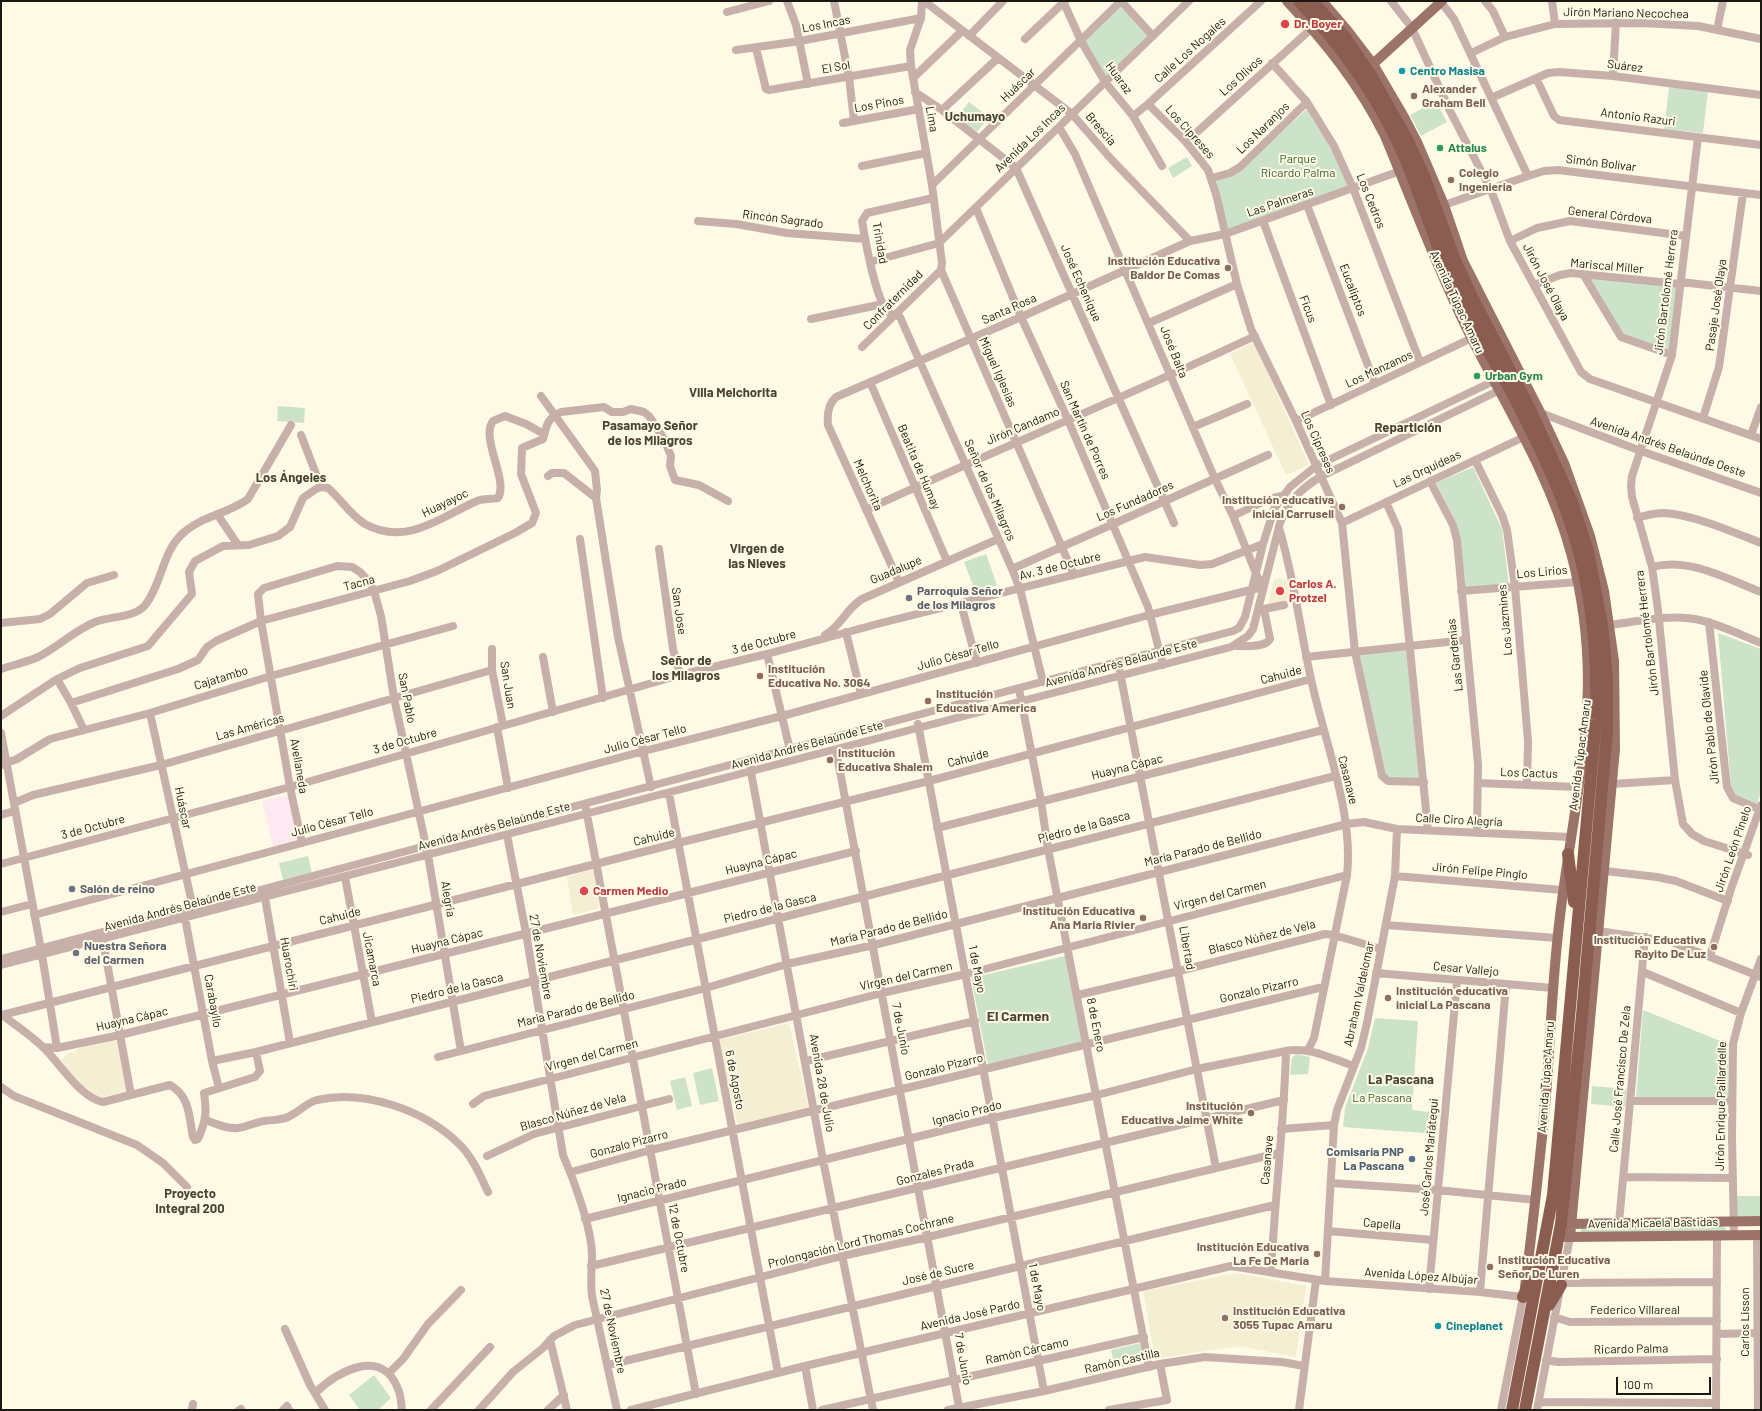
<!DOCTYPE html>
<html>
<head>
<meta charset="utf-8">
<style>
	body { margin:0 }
	#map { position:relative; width:1762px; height:1411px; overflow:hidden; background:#fefae5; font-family:Barlow,sans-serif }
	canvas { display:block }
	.frame { position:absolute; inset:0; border:2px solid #1a1911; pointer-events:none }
	.scale { position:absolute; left:1616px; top:1377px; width:95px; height:18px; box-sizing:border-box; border:2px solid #1a1911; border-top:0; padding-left:5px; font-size:12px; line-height:14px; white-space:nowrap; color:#1a1911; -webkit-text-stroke:3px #fefae5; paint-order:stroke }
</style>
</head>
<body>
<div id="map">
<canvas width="1762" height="1411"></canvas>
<div class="frame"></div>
<div class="scale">100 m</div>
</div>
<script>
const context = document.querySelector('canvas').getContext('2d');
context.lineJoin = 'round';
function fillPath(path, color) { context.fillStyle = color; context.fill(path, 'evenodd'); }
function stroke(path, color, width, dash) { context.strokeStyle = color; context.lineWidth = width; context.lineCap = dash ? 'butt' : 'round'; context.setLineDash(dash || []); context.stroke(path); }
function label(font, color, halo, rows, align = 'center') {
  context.font = font + ' Barlow,sans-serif'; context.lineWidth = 4; context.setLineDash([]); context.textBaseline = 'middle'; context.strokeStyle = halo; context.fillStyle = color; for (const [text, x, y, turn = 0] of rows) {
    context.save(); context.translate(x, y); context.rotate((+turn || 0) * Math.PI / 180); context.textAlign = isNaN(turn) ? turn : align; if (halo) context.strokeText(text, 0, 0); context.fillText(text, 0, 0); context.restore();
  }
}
const commercial = new Path2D(`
	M289 795 300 843 274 850 262 801Z`);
const built = new Path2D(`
	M1254 342 1309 465 1286 475 1230 354Z
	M1282 578 1283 580 1286 579 1291 601 1268 605 1274 579Z
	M591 869 594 872 600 906 598 909 573 915 567 877Z
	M789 1023 809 1110 738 1127 718 1040Z
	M115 1040 118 1042 127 1092 95 1098 71 1075 61 1060 70 1052 75 1053 76 1049Z
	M1237 1273 1306 1286 1296 1357 1239 1346 1155 1359 1143 1291Z`);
const green = new Path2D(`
	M1119 5 1148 35 1104 78 1083 42Z
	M1669 87 1708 91 1703 133 1664 129Z
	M1436 101 1447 122 1421 136 1410 115Z
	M969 102 989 117 977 132 957 117Z
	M1307 109 1328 143 1349 186 1227 230 1216 181 1249 162Z
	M1187 157 1192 166 1173 178 1168 168Z
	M1588 277 1677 287 1669 350 1624 336Z
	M278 406 305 408 304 423 277 421Z
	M1473 467 1502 529 1509 585 1465 588 1457 524 1436 483Z
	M986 554 997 585 976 593 964 562Z
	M1718 633 1761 649V792L1757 804 1736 795 1731 786Z
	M1407 650 1421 779 1389 778 1385 774 1359 655Z
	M308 856 312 873 283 880 279 863Z
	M1065 956 1082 1042 988 1065 971 978Z
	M1643 1010 1728 1044 1729 1097 1636 1098Z
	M1375 1018 1418 1021 1412 1110 1438 1113 1437 1134 1343 1127 1345 1108 1368 1048Z
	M1296 1054 1310 1057 1308 1074 1290 1075 1292 1058Z
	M712 1068 719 1101 700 1105 693 1073Z
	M685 1077 692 1106 677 1110 670 1081Z
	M1592 1086 1627 1089 1625 1107 1591 1104Z
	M1735 1196H1761V1220L1736 1221Z
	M1581 1226H1722L1726 1228V1231L1581 1233Z
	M1140 1343 1144 1362 1115 1368 1111 1350Z
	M374 1375 391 1398 378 1410H360L349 1395Z`);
const minor = new Path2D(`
	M787 1 796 25 808 84
	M834 1 849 77 854 121
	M922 1 921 18 910 50 911 66 932 185 942 263 941 270 1074 575
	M924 1 1072 114 1112 160 1190 241
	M1063 1 1081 41 1105 82 1133 116 1162 166
	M1121 1 1153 36
	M1391 1 1412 28 1450 111 1491 190 1510 241 1581 372 1590 379 1761 439
	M1485 1 1493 11 1505 37
	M1552 1 1555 24
	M1441 2 1454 19 1528 176
	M727 12 769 1
	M1717 30 1723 1
	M969 36 1003 1
	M1025 39 1065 1
	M756 48 766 89 769 90 911 66
	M736 50 800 41 921 18
	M1471 53 1505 37 1555 24 1641 23 1698 26 1761 39
	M1272 63 1307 102 1334 146 1353 188 1420 362
	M1613 76 1616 22
	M913 78 962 31
	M1536 78 1554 116 1559 120 1761 145
	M915 92 942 110 1016 168 1174 523
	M1491 98 1548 73 1559 72 1613 76 1761 95
	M1148 104 1186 142 1208 170 1216 194 1237 284 1251 329 1296 421 1342 523 1355 652 1382 776 1388 781 1424 782
	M942 110 998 58
	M1133 116 1148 104 1261 1
	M843 123 919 109
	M1698 137 1672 355 1632 476 1631 486 1632 497 1652 567 1658 610 1675 780 1683 824 1692 834 1704 841 1748 855
	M1186 142 1312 28
	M862 166 926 153
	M1212 178 1230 173 1240 167 1307 102
	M932 185 1121 1
	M933 198 867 213 862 221C865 239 876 302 889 313 892 315 896 315 900 317L1012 569 1020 589 1043 682
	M1307 205 1375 384
	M1444 205 1528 176 1544 171 1558 170 1761 195
	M976 208 1021 317 1068 420 1148 607 1163 665
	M698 221 736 224 787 233 865 239
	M1263 221 1331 405
	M1510 241 1537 228 1570 221 1686 236
	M870 262 939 243 1189 1
	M1583 274 1621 337 1672 355
	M1680 282 1761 291
	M1534 285 1560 275 1571 273 1680 284
	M811 319 883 304
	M1149 323 1237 284
	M862 347 941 270
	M870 382 947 561
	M541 396 595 471 597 490 596 498 618 637 651 787
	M1538 412 1641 451 1761 493
	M1703 418 1719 367 1743 193
	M1296 421 1472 338
	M1193 427 1247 404
	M301 435 321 487
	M1751 435 1761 407
	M1475 460 1502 515 1507 530 1515 587 1528 741 1527 785
	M548 476 552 473H564L596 498
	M1430 481 1453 525 1457 540 1478 764 1477 833
	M1386 502 1398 529 1428 830
	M866 510C995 450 1126 397 1255 336
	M217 514 238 545
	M1233 516 1269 499 1282 496
	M1637 518C1646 515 1655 513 1665 513 1694 515 1733 532 1761 543
	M1342 523 1524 437
	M1279 528C1294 577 1300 629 1311 679 1324 740 1354 813 1347 875L1314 1038 1308 1050
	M580 539 603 698
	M659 549 673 649 680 675
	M1652 567C1689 557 1727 579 1761 592
	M1012 569 1268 455
	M899 582 828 425C827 415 828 404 836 397L1021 317 1190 241 1225 234 1400 171
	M1461 591 1578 582
	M961 604 977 663
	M1264 609 1284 605
	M1709 622 1727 787 1733 798 1761 810
	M1 623 40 619 50 614 87 583 114 575
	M1609 625C1634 622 1671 614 1695 619 1717 623 1739 634 1761 643
	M846 632 861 694
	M825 635C841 626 846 609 862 599L998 539
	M1236 646C1246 646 1265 648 1270 639L1264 609 1259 608
	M492 649V670L503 725
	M767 654 790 750
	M543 657 553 712
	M1306 657 1466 640
	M1118 662 1216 1168
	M1 669C13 665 27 662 38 657 58 647 75 630 95 622 110 616 136 618 146 604 162 583 162 553 182 534 201 516 228 514 248 499L291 425
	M57 679 71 703 84 730
	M1019 689 1041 801 1048 849 1149 1367
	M71 703 178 669 198 660 207 647 216 641 261 621 410 581 437 571 515 533 532 523 536 513 521 474 522 448 543 439C547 426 546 419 561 412L604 407 612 412H623L631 409 644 412 649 416 664 439 671 456 670 466 675 480 699 485 728 501
	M150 713 193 908
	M1 716 57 679 80 668 148 646 192 594 189 572 195 561 223 546 249 545 278 536 290 527 303 498 316 489 321 487 328 488C341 499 350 515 365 524 407 547 440 517 477 501 483 498 491 500 498 498 509 481 480 438 493 421L505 416 526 424 544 434
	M918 724 1044 1391
	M497 727 508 788
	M1 733 42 955 57 1048
	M836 750 959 1407
	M1 765 17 759 50 739 150 713 271 676 453 626
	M750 767 823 1160 873 1410
	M1478 783 1578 787
	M1612 784 1675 780
	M669 793 778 1373
	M14 803 33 795 161 765 492 670
	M586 809 696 1394
	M1 815 14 811
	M937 828 1323 730
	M507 835 526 933 563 1155C574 1180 592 1229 592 1256 592 1270 590 1282 592 1296L617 1410
	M302 843 290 787 261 621 258 594 264 588 337 566 352 567 360 572 370 583 374 591 381 616 394 698 428 855 461 1051
	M1 864 290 787 680 675 767 654 881 623 1145 557 1200 565 1212 564 1263 544
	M1605 871 1657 877 1676 881 1728 901
	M1395 876 1562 890
	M345 877 372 1022
	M264 892 290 1043
	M1 912 32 904
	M34 915 644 751 782 716 1149 615 1263 587 1257 576 1233 516 1215 479 1075 154 1059 127
	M185 918 212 1061 219 1088
	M1386 925 1557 938
	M1599 931 1672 942 1761 977
	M102 935 131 1095
	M1710 956 1731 889 1761 805
	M1 959 1233 631 1239 628 1245 617 1263 544 1274 509 1290 487 1316 466 1498 379
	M1 965 1231 647 1248 636 1253 629 1280 523C1288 501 1301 489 1320 477L1500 390 1505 391
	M1643 972 1741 1013
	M1376 973 1553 988
	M1078 995 1179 971 1325 934 1334 935 1381 949
	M1 1014C15 1025 29 1034 43 1047 60 1063 79 1097 103 1102L170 1085C190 1096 189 1117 193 1137L195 1140 198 1139C206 1121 207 1112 204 1093L255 1077 260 1071 256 1052
	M2 1015 678 843 929 781 1311 679
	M43 1047 57 1048 120 1035 856 851
	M438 1057 706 988 787 964 874 945 1347 824 1364 822 1397 829 1570 837
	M212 1061 256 1052 1335 776
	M806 1061 975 1021
	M1 1087 14 1096 137 1145 163 1163 187 1187
	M1631 1101H1732
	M473 1104 484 1096 882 993 966 974 1347 875
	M206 1120C216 1124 227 1129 238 1128 247 1127 256 1122 264 1121 272 1120 281 1120 288 1117 299 1112 306 1103 317 1100 364 1089 424 1110 458 1143 472 1156 480 1175 488 1192
	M1281 1129 1334 1125
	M487 1156 534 1134 669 1099
	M571 1172 651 1150 1323 987
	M1623 1177 1733 1178
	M1331 1183 1437 1190 1536 1200
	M585 1219 993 1118 1097 1095 1197 1069 1286 1051C1309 1046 1332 1059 1354 1066
	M1619 1223 1645 937
	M1328 1231 1433 1240
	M1734 1235 1732 1138 1733 1044 1741 1013 1761 959
	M1757 1235 1758 1410
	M591 1266 1284 1100
	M1271 1271C1275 1197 1284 1124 1286 1051
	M1325 1281 1334 1125 1337 1110 1361 1048 1367 1023 1395 876 1397 829
	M1562 1283 1717 1282
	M1429 1289 1457 981
	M1480 1292 1506 985
	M1554 1317 1570 1322 1717 1321
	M285 1329 310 1385 325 1410
	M1717 1334 1757 1333
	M550 1340 567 1410
	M1546 1360 1558 1362 1717 1359
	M608 1365 1275 1205
	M805 1366 813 1410
	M389 1373 403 1359 428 1324 461 1290
	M315 1393C337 1372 382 1346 398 1389 401 1395 401 1403 402 1410
	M1539 1402 1716 1403
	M192 1410 193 1404
	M239 1410 241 1409
	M283 1410 287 1406 289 1410
	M431 1410 490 1347
	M479 1410 513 1372 543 1348 554 1336 575 1325 842 1256 928 1237 1279 1153
	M548 1410 564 1395
	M631 1410 805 1366 1231 1266 1325 1281 1480 1292 1523 1297 1501 1410
	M822 1410 1144 1337
	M948 1410 1044 1391 1160 1364 1205 1357 1282 1362 1304 1366
	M1109 1410 1167 1400 1160 1364
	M1299 1410 1316 1280
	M1537 1410 1570 1237
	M1716 1410 1717 1235`);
const major = new Path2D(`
	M1287 1C1326 43 1359 84 1385 136 1413 203 1438 271 1470 335 1506 406 1550 475 1571 553 1586 609 1591 668 1586 726 1580 795 1565 864 1558 934 1552 988 1550 1042 1546 1096 1540 1160 1533 1223 1525 1287
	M1322 1 1347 30 1373 64 1404 117 1417 142 1444 205 1463 261 1541 414 1564 463 1590 536 1604 591 1614 661 1615 749 1570 1237
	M1373 64 1442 1
	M1567 1224 1761 1221
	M1565 1237 1761 1235`);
const highway = new Path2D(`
	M1299 1C1343 47 1380 100 1405 158 1423 201 1436 246 1455 288 1471 324 1493 358 1512 393 1534 436 1557 481 1572 528 1592 589 1598 655 1596 720L1553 1195 1512 1410
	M1312 1 1344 36 1370 74 1407 139 1424 176 1455 260 1472 297 1529 407 1572 502 1588 551 1602 625 1607 677V732L1582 1015 1561 1224 1525 1410
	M1568 854 1574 902
	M1523 1297 1533 1273
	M1549 1305 1561 1285`);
const markers = [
	[1285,24,5,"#e0444e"],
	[1402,71,4,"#0f9aa8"],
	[1414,96,4,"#8d6e63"],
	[1440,148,4,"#2e9e5b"],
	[1451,180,4,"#8d6e63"],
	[1228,268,4,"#8d6e63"],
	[1477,376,4,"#2e9e5b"],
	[1342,507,4,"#8d6e63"],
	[1280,591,5,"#e0444e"],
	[909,598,4,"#6b7280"],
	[760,676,4,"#8d6e63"],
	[928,701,4,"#8d6e63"],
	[830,760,4,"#8d6e63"],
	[72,889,4,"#6b7280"],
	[584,891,5,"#e0444e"],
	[1143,918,4,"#8d6e63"],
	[1714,947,4,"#8d6e63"],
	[76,953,4,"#6b7280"],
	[1388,998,4,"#8d6e63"],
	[1251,1113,4,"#8d6e63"],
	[1412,1159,4,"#5c6f8a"],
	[1317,1254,4,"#8d6e63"],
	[1490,1267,4,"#8d6e63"],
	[1225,1318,4,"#8d6e63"],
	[1438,1326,4,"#0f9aa8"]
];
const streetNames = [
	["Jirón Mariano Necochea",1626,13,1],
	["Los Incas",826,24,-11],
	["Calle Los Nogales",1190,50,-42],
	["Suárez",1625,66,7],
	["El Sol",836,67,-10],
	["Los Olivos",1241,76,-42],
	["Huaraz",1119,78,54],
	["Huáscar",1018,85,-44],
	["Los Pinos",879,104,-10],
	["Antonio Razuri",1638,117,7],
	["Lima",932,119,80],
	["Los Naranjos",1263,128,-44],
	["Brescia",1101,129,49],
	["Los Cipreses",1190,132,48],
	["Avenida Los Incas",1030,138,-44],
	["Simón Bolívar",1601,163,7],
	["Los Cedros",1371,201,68],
	["Las Palmeras",1280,202,-19],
	["General Córdova",1610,215,6],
	["Rincón Sagrado",783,219,7],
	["Trinidad",880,243,80],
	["Mariscal Miller",1607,266,5],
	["Jirón José Olaya",1546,282,62],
	["José Echenique",1081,283,66],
	["Eucaliptos",1353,290,69],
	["Jirón Bartolomé Herrera",1666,292,-83],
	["Confraternidad",893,300,-45],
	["Avenida Túpac Amaru",1457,302,65],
	["Pasaje José Olaya",1716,305,-82],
	["Santa Rosa",1009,309,-24],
	["Ficus",1308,309,69],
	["José Balta",1174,352,68],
	["Los Manzanos",1379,369,-25],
	["Miguel Iglesias",998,372,66],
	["Jirón Candamo",1023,426,-23],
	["San Martín de Porres",1085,430,66],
	["Los Cipreses",1318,442,66],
	["Avenida Andrés Belaúnde Oeste",1668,447,19],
	["Beatita de Humay",919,467,67],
	["Las Orquídeas",1427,469,-25],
	["Melchorita",868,485,66],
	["Señor de los Milagros",990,490,66],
	["Los Fundadores",1135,501,-24],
	["Huayayoc",445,503,-26],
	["Av. 3 de Octubre",1060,566,-14],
	["Guadalupe",896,570,-23],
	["Los Lirios",1542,572,-5],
	["Tacna",359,583,-15],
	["San Jose",679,611,82],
	["Los Jazmines",1505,620,-95],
	["Jirón Bartolomé Herrera",1647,633,-97],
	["3 de Octubre",764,642,-15],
	["Julio César Tello",958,655,-16],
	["Las Gardenias",1455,655,-96],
	["Avenida Andrés Belaúnde Este",1121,663,-15],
	["Cahuide",1281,675,-15],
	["Cajatambo",221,678,-17],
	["San Juan",508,685,81],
	["San Pablo",407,698,79],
	["Las Américas",250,727,-16],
	["Jirón Pablo de Olavide",1709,727,-96],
	["Julio César Tello",645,739,-15],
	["3 de Octubre",405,741,-16],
	["Avenida Andrés Belaúnde Este",807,745,-15],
	["Avenida Túpac Amaru",1580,755,-83],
	["Cahuide",968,758,-15],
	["Avellaneda",299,766,80],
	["Huayna Cápac",1127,767,-14],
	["Los Cactus",1529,773,2],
	["Casanave",1348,780,76],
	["Huáscar",183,808,78],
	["Calle Ciro Alegría",1459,820,3],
	["Julio César Tello",332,822,-15],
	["Avenida Andrés Belaúnde Este",494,826,-15],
	["3 de Octubre",93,827,-15],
	["Piedro de la Gasca",1084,827,-15],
	["Cahuide",654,837,-14],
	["María Parado de Bellido",1203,848,-14],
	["Jirón León Pinelo",1733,849,-71],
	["Huayna Cápac",761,862,-14],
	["Jirón Felipe Pinglo",1480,871,5],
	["Virgen del Carmen",1220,895,-14],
	["Alegria",448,899,80],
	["Avenida Andrés Belaúnde Este",180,907,-15],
	["Piedro de la Gasca",770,908,-14],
	["Cahuide",340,916,-14],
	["María Parado de Bellido",889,928,-14],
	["Blasco Núñez de Vela",1262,937,-14],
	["Huayna Cápac",447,941,-14],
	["Libertad",1187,948,80],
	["27 de Noviembre",541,957,80],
	["Jicamarca",372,959,79],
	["Huarochiri",289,964,80],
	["1 de Mayo",977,969,79],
	["Cesar Vallejo",1466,969,5],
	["Virgen del Carmen",906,976,-13],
	["Piedro de la Gasca",457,988,-14],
	["Gonzalo Pizarro",1259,990,-13],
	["Abraham Valdelomar",1359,994,-78],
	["Carabayllo",213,1001,80],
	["María Parado de Bellido",576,1009,-14],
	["Huayna Cápac",132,1019,-13],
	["8 de Enero",1096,1025,79],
	["7 de Junio",901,1029,79],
	["Virgen del Carmen",592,1055,-15],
	["Gonzalo Pizarro",944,1067,-14],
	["Avenida Túpac Amaru",1546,1077,-86],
	["Calle José Francisco De Zela",1620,1079,-85],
	["6 de Agosto",735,1080,79],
	["Avenida 28 de Julio",822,1083,80],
	["Jirón Enrique Paillardelle",1721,1106,-89],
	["Blasco Núñez de Vela",573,1112,-16],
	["Ignacio Prado",967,1113,-14],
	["Gonzalo Pizarro",629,1144,-15],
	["José Carlos Mariátegui",1429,1157,-85],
	["Casanave",1267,1160,-85],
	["Gonzales Prada",935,1172,-14],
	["Ignacio Prado",652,1190,-14],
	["Avenida Micaela Bastidas",1653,1223,-1],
	["Capella",1382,1224,5],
	["12 de Octubre",679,1238,79],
	["Prolongación Lord Thomas Cochrane",861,1241,-14],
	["José de Sucre",938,1273,-13],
	["Avenida López Albújar",1421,1276,4],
	["1 de Mayo",1037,1287,79],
	["Federico Villareal",1635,1310],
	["Avenida José Pardo",970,1315,-13],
	["Carlos Lisson",1745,1322,-90],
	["27 de Noviembre",613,1331,78],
	["Ricardo Palma",1631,1349,-1],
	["Ramón Cárcamo",1027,1351,-13],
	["7 de Junio",963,1359,80],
	["Ramón Castilla",1122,1361,-13]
];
const healthNames = [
	["Dr. Boyer",1294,24],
	["Carlos A.",1289,584],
	["Protzel",1289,598],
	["Carmen Medio",593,891]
];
const cultureNames = [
	["Centro Masisa",1410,71],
	["Cineplanet",1446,1326]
];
const educationNames = [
	["Alexander",1422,89],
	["Graham Bell",1422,103],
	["Colegio",1459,173],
	["Ingenieria",1459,187],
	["Institución Educativa",1220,261,"right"],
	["Baldor De Comas",1220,275,"right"],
	["Institución educativa",1334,500,"right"],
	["inicial Carrusell",1334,514,"right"],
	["Institución",768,669],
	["Educativa No. 3064",768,683],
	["Institución",936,694],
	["Educativa America",936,708],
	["Institución",838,753],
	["Educativa Shalem",838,767],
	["Institución Educativa",1135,911,"right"],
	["Ana Maria Rivier",1135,925,"right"],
	["Institución Educativa",1706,940,"right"],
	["Rayito De Luz",1706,954,"right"],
	["Institución educativa",1396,991],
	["inicial La Pascana",1396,1005],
	["Institución",1243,1106,"right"],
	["Educativa Jaime White",1243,1120,"right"],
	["Institución Educativa",1309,1247,"right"],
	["La Fe De Maria",1309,1261,"right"],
	["Institución Educativa",1498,1260],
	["Señor De Luren",1498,1274],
	["Institución Educativa",1233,1311],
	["3055 Tupac Amaru",1233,1325]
];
const leisureNames = [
	["Attalus",1448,148],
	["Urban Gym",1485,376]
];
const parkNames = [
	["Parque",1298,159],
	["Ricardo Palma",1298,173],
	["La Pascana",1382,1098]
];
const worshipNames = [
	["Parroquia Señor",917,591],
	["de los Milagros",917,605],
	["Salón de reino",80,889],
	["Nuestra Señora",84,946],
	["del Carmen",84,960]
];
const serviceNames = [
	["Comisaría PNP",1404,1152],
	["La Pascana",1404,1166]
];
const neighbourhoodNames = [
	["Uchumayo",975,117],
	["Villa Melchorita",733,393],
	["Pasamayo Señor",650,426],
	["de los Milagros",650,441],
	["Repartición",1408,428],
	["Los Ángeles",291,478],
	["Virgen de",757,549],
	["las Nieves",757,564],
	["Señor de",686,661],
	["los Milagros",686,676],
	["La Pascana",1401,1080],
	["Proyecto",190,1194],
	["Integral 200",190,1209]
];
const quarterNames = [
	["El Carmen",1018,1016]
];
fillPath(commercial, '#fde9f2');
fillPath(built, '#f4efd2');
fillPath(green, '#cce3c9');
stroke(minor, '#c8b0aa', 8);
stroke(major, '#9c7368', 10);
stroke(highway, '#8b5d51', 12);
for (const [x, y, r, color] of markers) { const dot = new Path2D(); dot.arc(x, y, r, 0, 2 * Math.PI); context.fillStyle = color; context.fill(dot); stroke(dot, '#fefae5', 1.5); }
label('12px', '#1a1911', '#fefae5', streetNames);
label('bold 12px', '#be3a42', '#fefae5', healthNames, 'left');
label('bold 12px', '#0d838f', '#fefae5', cultureNames, 'left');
label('bold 12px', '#785e54', '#fefae5', educationNames, 'left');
label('bold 12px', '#27864d', '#fefae5', leisureNames, 'left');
label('12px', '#31612e', '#fefae5', parkNames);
label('bold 12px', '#5b616d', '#fefae5', worshipNames, 'left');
label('bold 12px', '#4e5e75', '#fefae5', serviceNames, 'right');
label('bold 13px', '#474432', '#fefae5', neighbourhoodNames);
label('bold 14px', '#474432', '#fefae5', quarterNames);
</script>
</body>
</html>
